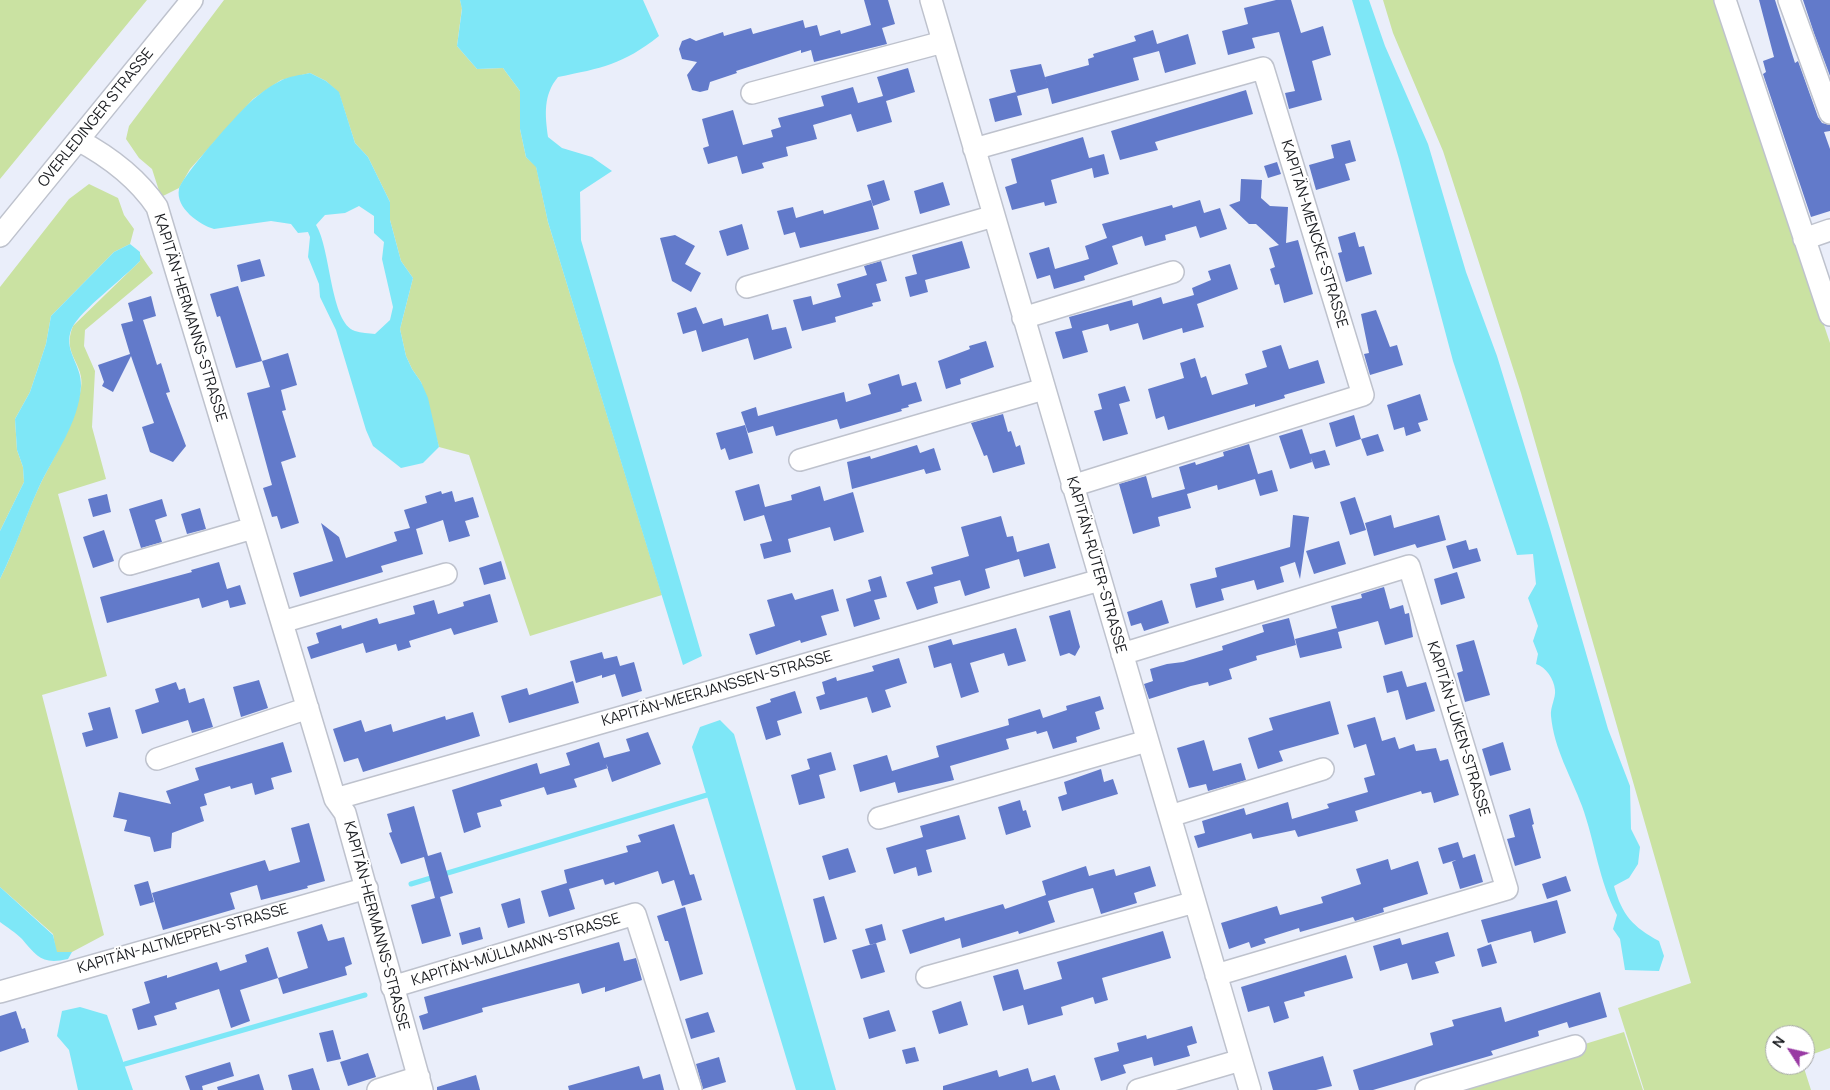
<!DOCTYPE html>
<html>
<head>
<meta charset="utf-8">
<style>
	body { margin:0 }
	#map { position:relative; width:1830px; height:1090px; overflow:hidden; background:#eaeefa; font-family:Manrope,sans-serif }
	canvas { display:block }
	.north { position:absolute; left:1765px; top:1025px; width:50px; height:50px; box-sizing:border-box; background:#fff; border:1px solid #a3a4a6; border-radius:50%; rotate:305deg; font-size:14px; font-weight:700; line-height:20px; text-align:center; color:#1a1c20 }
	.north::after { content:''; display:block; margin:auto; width:18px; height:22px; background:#993aa3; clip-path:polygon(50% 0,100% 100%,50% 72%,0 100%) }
</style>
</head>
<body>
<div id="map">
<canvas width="1830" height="1090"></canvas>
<div class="north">N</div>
</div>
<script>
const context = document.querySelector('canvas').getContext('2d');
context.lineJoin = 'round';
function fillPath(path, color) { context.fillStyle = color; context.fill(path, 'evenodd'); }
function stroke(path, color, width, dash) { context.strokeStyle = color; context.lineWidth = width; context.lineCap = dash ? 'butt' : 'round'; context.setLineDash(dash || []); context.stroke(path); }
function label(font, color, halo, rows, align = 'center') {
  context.font = font + ' Manrope,sans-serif'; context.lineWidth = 4; context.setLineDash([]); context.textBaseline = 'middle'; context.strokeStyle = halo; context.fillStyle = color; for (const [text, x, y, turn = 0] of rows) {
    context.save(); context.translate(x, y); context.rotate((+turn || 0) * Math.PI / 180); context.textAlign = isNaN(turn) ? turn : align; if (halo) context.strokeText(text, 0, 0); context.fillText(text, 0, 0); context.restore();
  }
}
const green = new Path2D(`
	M0 0H147L0 179Z
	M224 0H460L462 8 457 46 477 69 503 68 520 91V129L526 157 536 166 548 222 662 595 530 636 469 455 439 447 421 382 412 369 406 356 400 329 413 278 401 261 390 220V202L368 157 355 143 339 93 326 81 310 73 281 80 253 99 190 169 179 188 161 197 152 169 139 158 126 139 129 126Z
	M1383 0H1714L1830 343V1048L1805 1057V1035H1775V1065H1803L1811 1090H1644L1618 1008 1691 983 1521 393 1443 151 1393 33Z
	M89 184 118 198 124 215 134 229 130 244 114 252 51 316 46 344 30 392 15 419 17 450 23 467 24 482 0 531V287L69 199Z
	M140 254 153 273 85 330 84 346 95 371 92 427 106 479 58 494 107 676 42 695 104 935 72 952H56L53 934 0 887V579C15 549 25 517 39 487 55 454 75 424 81 388 85 363 61 355 73 326L140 261Z
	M1624 1032 1643 1090H1435Z`);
const water = new Path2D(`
	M460 0H643L659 36C622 65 602 68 558 77 543 95 545 115 548 137L562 148 592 157 612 171 580 192 581 240 702 656 683 665 548 222 536 167 526 157 520 129V91L503 68 477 69 457 46 462 9Z
	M1352 0H1369L1385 46 1428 144 1466 272 1497 356 1550 529 1608 729 1630 786 1631 829 1640 847 1638 864 1629 878 1614 886C1622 915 1633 927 1659 941L1664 956 1659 971 1625 970 1620 939 1613 929 1617 915C1599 882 1595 842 1582 806 1571 776 1554 749 1551 716 1550 707 1556 698 1555 690 1554 679 1546 667 1536 664L1538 654 1533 641 1538 626 1528 598 1536 584 1533 554 1517 555 1453 361 1399 159Z
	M310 73 326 81 339 92 355 143 368 157 390 202V220L401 261 413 278 400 329 406 356 412 369 421 382 428 398 439 447 423 463 401 468 373 446 366 430 336 330 320 297 319 284 308 257 310 237 308 232 298 233 291 224 271 221 214 229C200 225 175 208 179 189 182 176 242 108 255 98 262 92 272 85 280 81 289 76 301 75 310 73ZM359 206 374 216V233L384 242 382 259 393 307 390 320 375 334C369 333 361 333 355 331 330 323 331 249 316 225L325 215 345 213Z
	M130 244 140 252V261C124 278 81 310 72 328 62 350 82 364 81 386 79 423 54 455 39 487 25 518 15 549 0 579V531L24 482 23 467 17 450 15 419 30 392 46 344 51 316 114 252Z
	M720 720 734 734 836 1090H796L692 747 700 727Z
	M0 887 53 935 57 952H72L68 959C43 965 37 957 22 939 16 933 7 927 0 922Z
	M80 1007 107 1015 133 1090H78L69 1050 57 1036 62 1011Z`);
const stream = new Path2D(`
	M411 884 707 795
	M125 1064 365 995`);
const building = new Path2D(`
	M864 0H888L895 24 882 28 887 44 814 62 811 50 801 53V50L736 71 737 73 710 82 708 90 700 92 692 90 687 75 697 62 682 59 679 49 682 41 690 38 696 41 723 32 724 36 751 28 753 34 803 20 805 28 817 25 820 36 840 30 841 34 871 25Z
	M1276 0H1291L1301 33 1323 26 1331 55 1312 61 1322 100 1289 109 1285 93 1295 91 1279 32 1252 38 1255 48 1228 55 1222 31 1248 24 1244 8Z
	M1759 0H1775L1795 63 1798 61 1818 117 1822 123 1830 125V131L1824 132 1830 149V211L1811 217 1763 74 1766 72 1763 61 1774 57Z
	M1803 0H1830V76L1814 33Z
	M1153 30 1157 44 1188 34 1196 64 1165 73 1159 51 1133 58 1139 80 1052 104 1048 88 1017 96 1010 70 1041 64 1047 84 1045 77 1089 65 1088 59 1094 57 1093 54 1136 41 1134 36Z
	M908 68 915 92 886 101 892 122 857 132 851 114 813 125 817 139 786 147 788 156 762 163 764 168 742 174 737 156 708 164 703 148 709 146 702 119 733 110 743 145 773 137 771 130 781 127 778 118 824 106 821 96 853 87 858 103 883 96 877 77Z
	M1246 90 1253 114 1155 142 1158 150 1120 160 1111 131Z
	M1016 92 1022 115 995 122 989 99Z
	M1083 137 1089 158 1104 154 1109 174 1094 178 1092 168 1051 180 1057 203 1045 206 1044 202 1012 210 1005 187 1017 183 1011 159Z
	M1350 140 1356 161 1345 164 1350 180 1316 190 1309 165 1334 158 1331 145Z
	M1277 162 1281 174 1268 178 1264 166Z
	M1241 179 1262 180 1261 198 1270 206 1288 207 1286 243 1298 240 1313 294 1284 303 1279 284 1275 285 1270 269 1275 267 1269 248 1279 245 1256 224H1249L1229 205 1240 201Z
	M884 180 890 200 873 206 867 185Z
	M943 182 950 205 920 214 914 191Z
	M871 200 879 229 800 248 795 232 784 235 777 211 793 207 796 218 823 210 824 214Z
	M1200 200 1204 213 1220 208 1227 229 1200 238 1196 226 1165 235 1166 240 1145 246 1142 236 1112 246 1118 264 1084 276 1085 280 1054 289 1050 275 1037 279 1029 253 1049 247 1055 269 1089 259 1085 246 1107 238 1102 224 1172 205 1173 208Z
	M742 224 749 249 727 256 719 231Z
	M1355 232 1359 247 1364 246 1372 274 1346 282 1338 253 1342 252 1338 237Z
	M675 235 695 246 685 264 701 273 691 292 672 281 660 238Z
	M962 241 970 268 925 280 928 292 910 297 905 277 917 274 912 255Z
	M260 259 265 276 241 282 237 265Z
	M881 261 887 281 876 284 881 301 872 303 873 306 835 317 836 322 802 331 793 300 811 296 813 305 841 297 837 284 867 275 864 266Z
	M1230 264 1238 289 1197 304 1204 327 1183 333 1182 328 1143 340 1138 323 1110 331 1108 324 1082 331 1088 352 1063 359 1055 332 1072 328 1069 317 1132 300 1133 306 1161 297 1163 304 1194 295 1192 288 1211 280 1208 271Z
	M238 286 262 361 236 368 220 316 217 317 210 294Z
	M151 296 156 316 143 320 157 365 161 363 170 392 166 393 186 446 173 462 150 452 142 427 154 423 131 356 113 392 102 386 104 382 98 365 130 354 121 324 133 321 128 303Z
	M696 307 703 324 722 318 724 326 768 314 772 330 786 327 792 348 754 360 748 338 702 352 696 330 683 334 677 313Z
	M1376 310 1390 347 1397 345 1403 365 1370 375 1364 354 1369 353 1361 314Z
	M986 341 994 367 960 379 961 384 946 389 938 361 970 349 969 346Z
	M1281 345 1289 369 1318 360 1325 383 1284 395 1285 398 1255 407V404L1168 430 1164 416 1156 419 1148 389 1184 378 1180 363 1195 358 1201 378 1206 376 1212 395 1248 384 1245 374 1267 367 1262 351Z
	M288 353 297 385 281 390 286 410 282 411 296 457 281 462 299 523 281 529 277 516 272 517 263 488 272 485 247 393 270 387 262 361Z
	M899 374 902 386 916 382 922 401 908 405 909 407 901 409 902 411 840 429 837 419 776 436 773 426 748 433 741 412 756 407 758 416 844 392 846 402 871 394 868 384Z
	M1125 386 1130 401 1119 404 1128 434 1103 441 1094 411 1102 409 1098 394Z
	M1420 394 1428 420 1418 423 1421 431 1406 436 1404 427 1394 430 1387 405Z
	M1003 414 1008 432 1011 431 1016 447 1020 445 1025 464 993 473 987 455 984 456 971 423Z
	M1354 415 1361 439 1336 447 1329 423Z
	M745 425 753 453 729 460 725 448 721 450 716 433Z
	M1302 429 1310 454 1325 450 1330 465 1315 469 1311 458 1312 462 1290 469 1279 436Z
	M1378 434 1384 451 1367 456 1361 439Z
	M1249 444 1258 474 1272 470 1278 491 1260 496 1255 479 1218 490 1217 485 1187 494 1191 508 1158 517 1160 526 1133 534 1119 484 1146 476 1152 498 1185 489 1179 467 1195 462 1196 465 1224 456 1223 452Z
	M917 445 920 453 934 448 941 470 926 474 924 469 852 489 847 462 870 456 871 459Z
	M759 484 765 507 792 500 791 495 820 486 824 501 853 492 864 532 834 541 830 527 788 539 791 552 764 559 760 544 772 541 764 515 744 521 735 491Z
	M441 491 442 494 452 491 455 502 473 497 479 517 465 521 470 536 449 542 443 520 416 529 423 554 381 566 383 572 300 597 293 573 333 561 321 523 339 537 346 558 397 541 394 532 410 528 404 510 427 503 425 496Z
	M107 494 111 512 93 517 88 499Z
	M1355 497 1366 530 1350 535 1340 502Z
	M162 499 167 516 155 520 162 542 141 548 129 509Z
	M200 508 206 529 187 534 181 514Z
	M1293 515 1309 517 1300 579 1295 562 1280 567 1284 582 1257 590 1254 580 1221 589 1224 600 1196 608 1190 584 1217 577 1215 568 1290 547Z
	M1391 515 1394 528 1439 515 1446 540 1417 548 1415 544 1374 556 1365 523Z
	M1001 516 1007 537 1013 536 1017 552 1049 543 1056 568 1024 577 1019 559 985 569 990 588 965 596 960 580 934 587 938 603 917 610 906 582 933 574 931 567 969 556 961 527Z
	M104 530 114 561 93 568 83 537Z
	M1466 540 1469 550 1477 548 1481 561 1453 569 1446 546Z
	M1339 541 1346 564 1314 574 1306 551Z
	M501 561 506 579 484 585 479 568Z
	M219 562 227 589 240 585 246 604 230 608 228 600 202 608 199 598 107 623 100 597 192 572 191 570Z
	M1457 572 1465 598 1441 605 1434 579Z
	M881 576 887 597 874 600 880 619 854 627 846 599 871 591 868 580Z
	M1384 587 1390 609 1403 605 1405 614 1409 613 1413 637 1385 645 1378 621 1338 632 1331 606 1362 598 1361 594Z
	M833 589 839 611 821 616 827 635 801 643 800 640 756 655 749 634 775 626 767 600 792 593 795 600Z
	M490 594 498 622 454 635 451 628 409 641 411 647 398 651 396 644 366 653 363 643 311 659 307 647 319 643 316 633 341 625 342 629 377 618 379 624 415 614 413 606 434 600 438 614 464 606 463 602Z
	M1162 600 1169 623 1144 631 1141 623 1131 626 1127 612Z
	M1070 610 1080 647 1075 656 1069 653 1060 656 1049 616Z
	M1289 618 1296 645 1256 656 1257 660 1229 669 1232 679 1209 686 1208 682 1191 686 1149 699 1144 684 1153 681 1150 669 1167 664 1183 662 1223 650 1222 646 1264 632 1262 625Z
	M1016 628 1026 661 1008 666 1004 653 970 663 979 692 961 698 951 663 934 668 928 646 951 639 953 645Z
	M1337 628 1342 648 1300 658 1295 639Z
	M1474 640 1490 695 1465 702 1457 673 1463 671 1456 645Z
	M602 652 604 659 617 656 620 666 634 662 642 691 622 697 615 674 602 678V675L576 683 570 661Z
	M899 658 907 683 885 690 891 707 872 713 867 697 820 710 816 697 825 694 822 682 836 677 837 681 874 671 872 666Z
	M1402 671 1407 687 1426 682 1435 711 1406 720 1398 690 1387 693 1383 676Z
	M259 680 268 708 241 717 233 687Z
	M573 681 579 703 509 723 501 696 527 688 529 695Z
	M176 682 179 690 185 688 189 703 204 698 213 727 192 733 188 720 142 734 135 710 159 702 155 689Z
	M795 691 802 713 777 721 781 735 766 740 756 707 771 702 770 699Z
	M1100 696 1104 709 1095 712 1100 729 1076 737 1077 742 1053 749 1047 731 1037 734 1036 731 1006 739 1009 749 950 766 954 780 898 793 895 782 860 792 853 765 887 755 892 771 939 757 936 746 1009 725 1008 719 1040 709 1043 718 1067 710 1066 706Z
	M1330 701 1339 734 1279 751 1283 761 1258 769 1248 738 1273 730 1269 718Z
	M110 707 118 738 86 747 82 733 93 730 88 713Z
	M473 712 480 736 363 772 358 758 344 762 333 729 361 720 365 732 391 724 393 732 445 716 446 720Z
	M1375 717 1382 741 1395 737 1399 749 1414 744 1416 751 1436 748 1440 761 1448 759 1459 795 1434 803 1431 792 1422 794 1421 791 1355 811 1358 821 1317 832 1298 837 1295 830 1253 839 1251 833 1198 848 1194 836 1205 833 1202 821 1244 808 1246 815 1288 802 1292 819 1329 808 1327 804 1368 792 1364 778 1375 775 1366 744 1354 748 1347 725Z
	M648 732 661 764 612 782 606 764 608 768 574 779 577 787 547 795 544 787 500 800 502 806 477 813 481 827 464 833 452 790 537 763 540 774 570 765 566 753 599 742 604 758 630 751 626 739Z
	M1204 740 1213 771 1241 763 1246 780 1208 791 1206 784 1189 788 1177 748Z
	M283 742 292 772 271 778 274 789 255 795 252 783 231 789 230 786 204 794 207 805 200 807 204 821 172 833 171 848 154 852 150 837 124 831 127 820 113 817 119 792 171 804 166 791 199 780 195 768Z
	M1503 742 1511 770 1490 776 1482 749Z
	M831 752 836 770 819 775 825 798 799 805 791 775 810 769 807 759Z
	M1101 769 1104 782 1113 779 1118 794 1062 811 1058 797 1067 794 1064 782Z
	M1020 800 1023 811 1026 810 1031 827 1006 835 998 807Z
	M414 806 428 856 441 852 453 893 440 897 451 936 422 944 411 905 435 898 424 857 401 864 389 833 392 832 387 814Z
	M1530 808 1534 824 1532 825 1541 858 1515 866 1507 839 1515 837 1509 815Z
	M959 815 966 839 926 850 932 872 918 876 916 867 894 874 886 848 923 837 920 826Z
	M309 823 325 881 307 886 308 888 261 900 257 885 230 893 235 909 163 930 152 893 265 860 269 871 300 862 291 828Z
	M674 824 690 875 694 874 702 900 682 906 674 880 662 884 658 871 615 885 614 882 605 885 603 879 569 889 575 909 549 917 541 891 567 883 564 870 628 852 626 846 641 842 638 835Z
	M1458 842 1463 858 1475 854 1483 882 1460 889 1452 862 1456 860 1443 864 1438 848Z
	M848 848 856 872 829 880 822 856Z
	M1388 859 1391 870 1418 861 1428 894 1383 908 1384 912 1355 921 1353 917 1300 932 1299 928 1264 939 1266 943 1251 948 1249 942 1229 949 1221 923 1277 906 1280 915 1323 903 1321 897 1361 884 1356 869Z
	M1086 866 1089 876 1114 869 1116 876 1150 866 1156 886 1134 893 1137 903 1101 914 1093 888 1078 892 1048 901 1055 922 1019 934 1018 931 962 948 960 938 910 954 902 930 944 917 945 921 1003 904 1005 909 1046 895 1042 881Z
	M1566 876 1571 891 1547 899 1542 884Z
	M148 881 154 902 140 906 134 885Z
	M824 896 837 939 824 943 813 899Z
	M520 898 525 923 508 928 501 904Z
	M1557 900 1566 933 1534 943 1531 931 1488 943 1481 920Z
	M685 907 703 974 680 981 668 941H665L657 916Z
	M322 924 328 941 344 937 352 964 345 967 347 975 283 994 278 978 308 968 297 932Z
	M882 924 886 940 870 945 865 929Z
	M480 927 483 939 462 945 459 933Z
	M1163 931 1171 958 1102 978 1108 1000 1095 1004 1093 997 1061 1007 1063 1015 1028 1025 1023 1005 1003 1011 993 976 1018 969 1024 990 1062 979 1057 962Z
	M1448 932 1455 956 1435 962 1439 973 1412 980 1407 963 1380 971 1373 946 1400 938 1402 945Z
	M619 942 624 961 636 958 642 980 605 992V987L582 994 579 983 482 1008 483 1012 423 1030 419 1016 428 1013 424 997Z
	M876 943 885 972 861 979 852 950Z
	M1491 944 1497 963 1482 967 1477 949Z
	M268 947 278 978 240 990 250 1021 231 1028 219 989 175 1003 177 1009 154 1016 157 1025 138 1030 132 1009 150 1003 144 982 167 975V978L217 962 220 971 247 962 245 955Z
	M1346 955 1353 978 1304 992 1305 996 1284 1002 1289 1018 1274 1023 1269 1006 1248 1012 1241 987Z
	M1600 992 1607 1017 1569 1028 1567 1022 1538 1031 1539 1036 1491 1051 1493 1055 1373 1090H1359L1353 1070 1433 1045 1430 1033 1454 1026 1452 1020 1501 1007 1505 1022Z
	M961 1001 968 1025 939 1034 932 1011Z
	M889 1010 896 1031 869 1039 863 1018Z
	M16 1011 22 1029 25 1028 29 1042 0 1052V1016Z
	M708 1012 715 1032 691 1039 685 1019Z
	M1192 1026 1197 1043 1187 1046 1190 1056 1154 1066 1152 1057 1123 1065 1126 1073 1101 1081 1094 1058 1119 1051 1117 1043 1146 1035 1147 1039Z
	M333 1030 341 1059 327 1062 319 1033Z
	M915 1047 919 1061 906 1064 902 1050Z
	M368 1053 376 1077 348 1086 340 1062Z
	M1323 1056 1332 1086 1316 1090H1273L1268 1072Z
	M719 1057 726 1082 703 1089 696 1064Z
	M230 1062 234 1076 202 1086 203 1090H190L185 1076Z
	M639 1066 643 1079 660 1074 664 1090H569L568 1086Z
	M313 1068 320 1090H292L288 1075Z
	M1028 1068 1032 1082 1055 1075 1060 1090H943V1086L997 1070 999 1077Z
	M259 1074 264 1090H218L217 1087Z
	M476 1075 480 1090H437V1087Z`);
const minor = new Path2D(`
	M931 0 1250 1090
	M1725 0 1830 315
	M1789 0 1830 113
	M752 93 943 42
	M78 140C108 156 138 179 157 207L335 799 345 813 422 1090
	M974 149 1263 68 1363 395 1072 486
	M0 236 192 0
	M1804 239 1830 230
	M747 287 994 216
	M1023 318 1173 272
	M800 460 1044 389
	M130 564 253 528
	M282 622 446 574
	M1122 654 1409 566 1507 889 1216 975
	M157 759 308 708
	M335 799 1100 580
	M1170 816 1323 769
	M879 818 1147 741
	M927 977 1195 902
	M392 987 635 914 691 1090
	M0 992 367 888
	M378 1090 419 1077
	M1138 1090 1241 1060
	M1426 1090 1575 1046`);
const streetNames = [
	["OVERLEDINGER STRASSE",96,118,-51],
	["KAPITÄN-MENCKE-STRASSE",1314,234,73],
	["KAPITÄN-HERMANNS-STRASSE",190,318,73],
	["KAPITÄN-RÜTER-STRASSE",1096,565,74],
	["KAPITÄN-MEERJANSSEN-STRASSE",717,689,-16],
	["KAPITÄN-LÜKEN-STRASSE",1458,729,73],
	["KAPITÄN-HERMANNS-STRASSE",376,926,75],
	["KAPITÄN-ALTMEPPEN-STRASSE",183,939,-16],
	["KAPITÄN-MÜLLMANN-STRASSE",516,950,-17]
];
fillPath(green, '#cae2a2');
fillPath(water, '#7ee7f7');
stroke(stream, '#7ee7f7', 5);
fillPath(building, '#627aca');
stroke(minor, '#bec2cd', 24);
stroke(minor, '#fff', 21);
label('15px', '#1a1c20', '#fff', streetNames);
</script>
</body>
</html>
